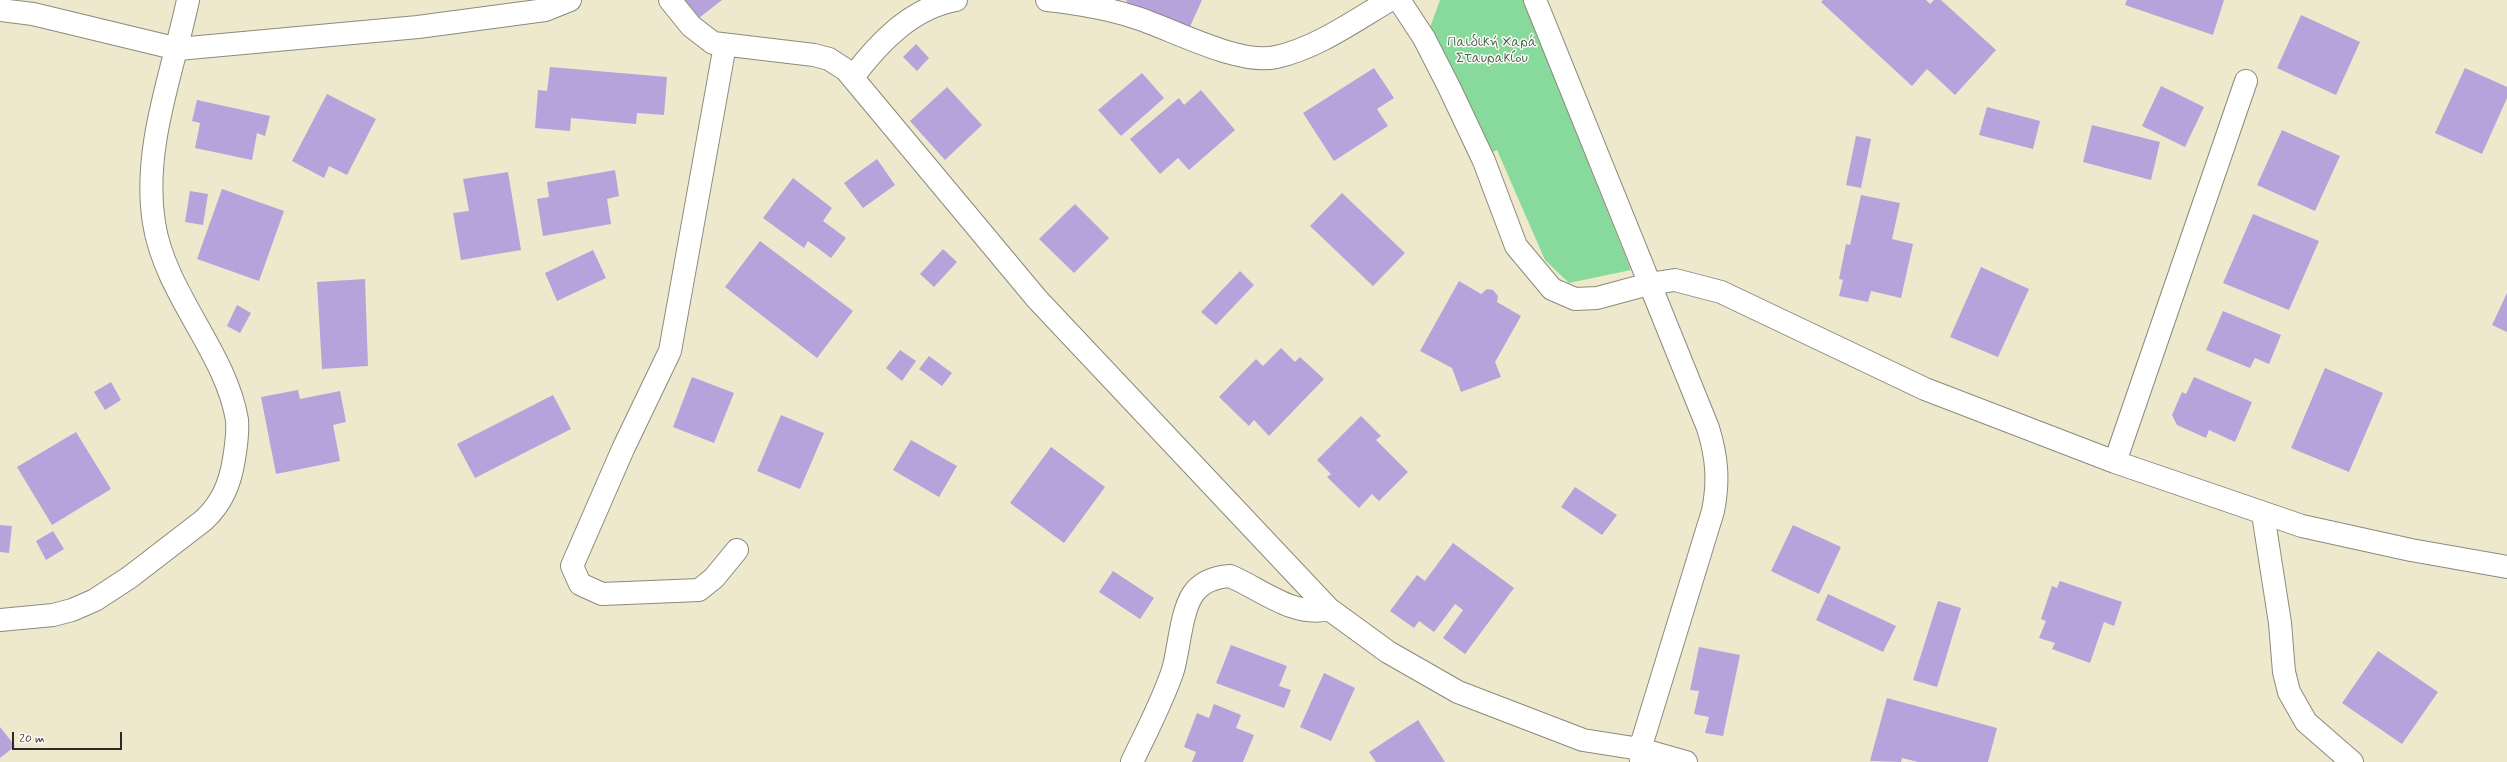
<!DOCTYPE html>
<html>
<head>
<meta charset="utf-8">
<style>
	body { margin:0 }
	#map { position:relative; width:2507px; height:762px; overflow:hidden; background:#eee8cc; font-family:Mynerve,sans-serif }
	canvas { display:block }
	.scale { position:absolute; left:12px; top:732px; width:110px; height:18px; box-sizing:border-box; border:2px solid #2b2b2b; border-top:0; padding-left:5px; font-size:12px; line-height:14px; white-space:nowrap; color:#2b2b2b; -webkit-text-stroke:3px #fdfcf7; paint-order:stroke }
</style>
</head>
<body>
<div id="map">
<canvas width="2507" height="762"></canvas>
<div class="scale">20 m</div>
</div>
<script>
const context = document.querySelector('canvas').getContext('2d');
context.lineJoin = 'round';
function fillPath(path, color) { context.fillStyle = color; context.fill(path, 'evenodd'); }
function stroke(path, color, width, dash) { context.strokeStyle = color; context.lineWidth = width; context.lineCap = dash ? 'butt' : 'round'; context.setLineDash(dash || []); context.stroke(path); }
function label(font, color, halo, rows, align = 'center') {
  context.font = font + ' Mynerve,sans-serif'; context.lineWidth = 3; context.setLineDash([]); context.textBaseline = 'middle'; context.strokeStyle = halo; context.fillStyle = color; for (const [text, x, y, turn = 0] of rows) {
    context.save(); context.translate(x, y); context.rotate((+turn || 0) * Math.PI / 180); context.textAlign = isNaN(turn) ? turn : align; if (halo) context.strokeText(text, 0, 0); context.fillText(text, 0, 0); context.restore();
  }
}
const green = new Path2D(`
	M1440 0H1523L1631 270 1569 283 1545 260 1497 150 1493 152 1428 33Z`);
const building = new Path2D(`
	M685 0H722L699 18Z
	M1126 0H1202L1188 31 1128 4Z
	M1823 0H1926L1930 4 1934 0H1941L1996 50 1955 95 1927 69 1912 86 1821 2Z
	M2127 0H2224L2213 35 2125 5Z
	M2301 15 2360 42 2336 95 2277 68Z
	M916 44 929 58 917 71 903 57Z
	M550 67 667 77 664 115 637 113 636 124 571 118 570 131 535 128 538 90 547 91Z
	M1374 68 1394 98 1377 109 1388 126 1334 161 1303 113Z
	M2465 68 2507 87V98L2482 154 2435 133Z
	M1142 73 1164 98 1121 136 1098 110Z
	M2161 86 2204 107 2185 147 2142 126Z
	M947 87 982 125 945 160 910 121Z
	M1201 90 1235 130 1189 170 1178 158 1160 174 1130 139 1179 98 1184 105Z
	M327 94 376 119 347 175 329 166 324 178 292 161Z
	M197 100 270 116 265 136 257 133 252 160 195 148 200 123 192 121Z
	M1987 107 2040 121 2033 149 1979 135Z
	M2092 125 2160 142 2151 180 2083 162Z
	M2282 130 2340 156 2315 211 2257 185Z
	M1856 136 1871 139 1861 188 1846 185Z
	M877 159 895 185 863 208 844 183Z
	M615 170 619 196 607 199 611 224 543 236 537 199 549 197 547 182Z
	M508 172 521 250 461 260 453 213 469 211 463 179Z
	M793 178 832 208 823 221 846 238 831 258 808 241 804 248 763 218Z
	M222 189 284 211 259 281 197 259Z
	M190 191 208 194 203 225 185 222Z
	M1342 193 1405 253 1373 286 1310 226Z
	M1861 195 1900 203 1892 239 1913 244 1901 298 1871 291 1868 302 1839 296 1843 280 1839 279 1846 244 1850 245Z
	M1075 204 1109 238 1074 273 1039 239Z
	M2253 214 2319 241 2289 310 2223 283Z
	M760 241 853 311 817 358 725 287Z
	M943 249 957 262 934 287 920 274Z
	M593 250 606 278 557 301 545 273Z
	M1981 267 2029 289 1998 357 1950 337Z
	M1240 271 1254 285 1216 325 1201 312Z
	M365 279 368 366 322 369 317 282Z
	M1459 281 1481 294 1487 289 1493 290 1498 296 1497 302 1521 316 1495 362 1501 377 1461 392 1452 368 1420 351Z
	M2507 293V332L2492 325Z
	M237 305 251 313 240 333 227 326Z
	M2223 311 2281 335 2269 364 2255 358 2250 368 2206 350Z
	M1281 348 1295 362 1300 357 1324 379 1269 436 1254 420 1249 426 1219 397 1256 359 1263 366Z
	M900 350 916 361 902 381 886 368Z
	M929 356 952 373 942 386 919 369Z
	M2325 368 2383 393 2349 472 2291 448Z
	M692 377 734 393 714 443 673 427Z
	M2194 377 2252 402 2235 442 2209 430 2206 438 2177 425 2172 415 2182 392 2186 394Z
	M111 382 121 400 105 410 94 392Z
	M298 390 300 399 340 391 346 422 333 425 340 461 276 474 261 397Z
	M553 395 571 429 475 478 457 444Z
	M781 415 824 433 800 489 757 471Z
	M1361 416 1381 436 1376 440 1408 472 1379 501 1372 494 1359 508 1327 477 1331 474 1317 460Z
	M76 432 111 489 52 525 17 467Z
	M911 440 957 466 939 497 893 470Z
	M1051 447 1105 487 1064 543 1010 503Z
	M1575 487 1617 515 1602 535 1561 507Z
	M0 525 12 526 9 553 0 552Z
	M1793 525 1841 547 1819 594 1771 571Z
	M53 531 64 549 46 560 36 541Z
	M1453 543 1514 588 1465 654 1443 638 1463 610 1455 604 1434 632 1419 621 1414 628 1390 611 1417 575 1425 581Z
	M1113 571 1154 598 1140 619 1099 592Z
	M2060 581 2122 602 2114 626 2104 622 2090 663 2052 649 2055 643 2039 638 2046 621 2041 619 2052 586 2057 588Z
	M1828 594 1896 626 1883 652 1816 620Z
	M1938 601 1961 608 1937 687 1913 680Z
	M1231 645 1287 666 1279 686 1291 690 1284 708 1216 683Z
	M1699 647 1740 655 1723 736 1705 733 1709 717 1694 714 1699 691 1690 690Z
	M2378 651 2438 692 2402 744 2342 703Z
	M1324 673 1355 688 1331 741 1300 727Z
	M1887 698 1997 728 1988 762H1918L1902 758 1901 762 1870 761Z
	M1214 704 1241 715 1236 728 1254 735 1243 762H1192L1196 752 1184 747 1197 713 1209 718Z
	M1418 720 1445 762H1376L1369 752Z
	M0 727 15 746 0 758Z`);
const minor = new Path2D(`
	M670 0 691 26 713 43 814 55 829 59 846 70 1037 299 1329 609 1388 652 1458 692 1583 740 1640 749 1686 762
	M1047 0C1076 3 1106 8 1134 17 1170 28 1239 66 1276 57 1317 48 1354 21 1390 0
	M1399 0 1424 38 1449 87 1484 161 1516 246 1552 289 1575 299 1597 298 1649 284 1675 280 1721 292 1925 389 2115 462 2302 526 2411 550 2507 567
	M1535 0 1708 428C1717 457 1719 481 1713 511L1640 749 1641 762
	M0 10 33 14 178 49 418 27 545 10 570 0
	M725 45 670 351 623 449 572 566 580 584 602 594 699 590 714 578 737 550
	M853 77C879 42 912 8 956 0
	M2115 462 2246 81
	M2263 514 2280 623 2284 672 2289 692 2306 722 2352 762
	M0 620 53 615 72 610 95 600 130 577 204 520C222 503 230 484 234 459 236 447 238 432 237 420 226 352 165 294 154 223 142 148 173 72 188 0
	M1132 762C1146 732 1162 703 1173 670 1179 649 1181 612 1193 594 1202 581 1215 577 1230 576 1261 589 1294 618 1329 609`);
const parkNames = [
	["Παιδική Χαρά",1492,43],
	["Σταυρακίου",1492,59]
];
fillPath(green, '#87da9b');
fillPath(building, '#b7a3dc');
stroke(minor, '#8c8a7c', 24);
stroke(minor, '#fff', 22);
label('14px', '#47604d', '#fdfcf7', parkNames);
</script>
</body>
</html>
